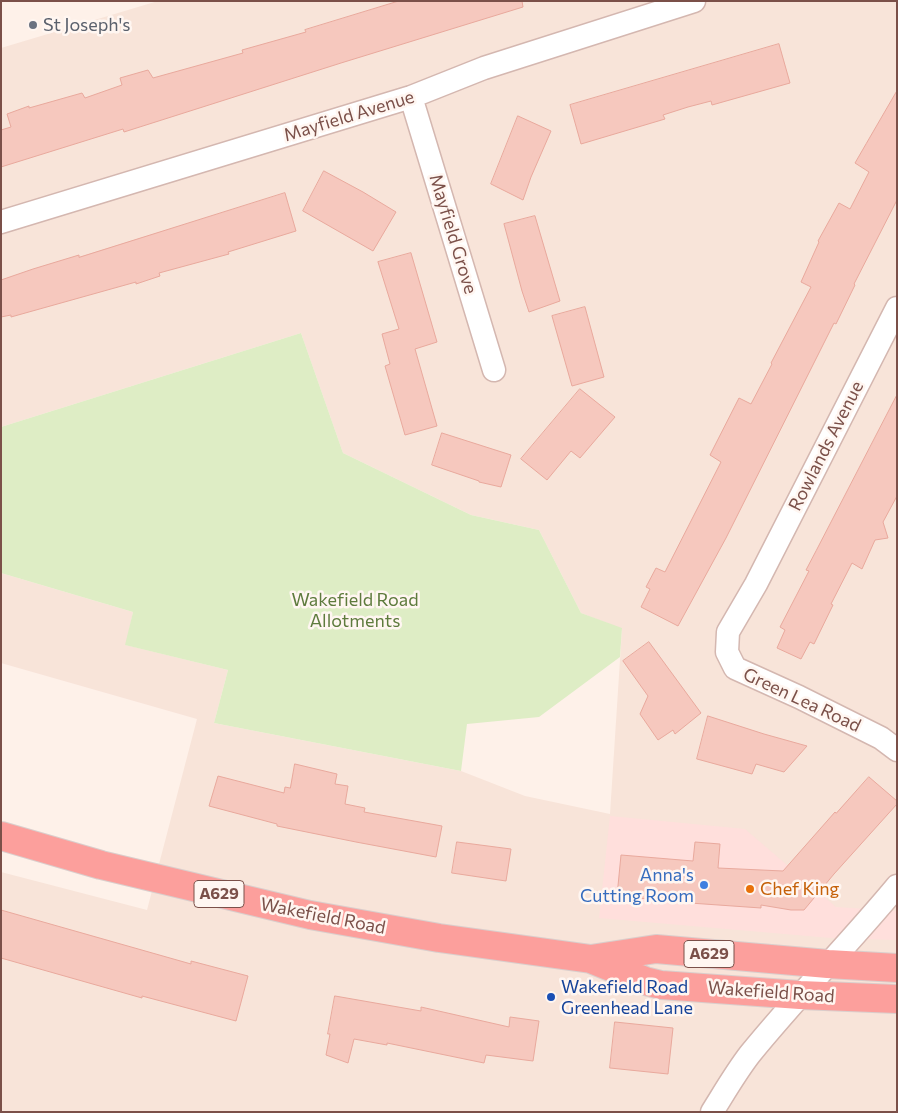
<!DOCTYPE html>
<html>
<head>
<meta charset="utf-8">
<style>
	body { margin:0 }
	#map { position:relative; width:898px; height:1113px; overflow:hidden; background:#fef1e9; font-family:Commissioner,sans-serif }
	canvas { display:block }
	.frame { position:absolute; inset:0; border:2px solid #7b5049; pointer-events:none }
</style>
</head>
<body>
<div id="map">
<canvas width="898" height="1113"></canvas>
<div class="frame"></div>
</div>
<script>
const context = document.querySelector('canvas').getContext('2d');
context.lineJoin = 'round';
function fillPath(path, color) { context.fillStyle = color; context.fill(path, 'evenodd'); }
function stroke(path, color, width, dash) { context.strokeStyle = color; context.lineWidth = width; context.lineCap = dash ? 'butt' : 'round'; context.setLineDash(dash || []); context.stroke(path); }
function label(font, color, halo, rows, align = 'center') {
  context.font = font + ' Commissioner,sans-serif'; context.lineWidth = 5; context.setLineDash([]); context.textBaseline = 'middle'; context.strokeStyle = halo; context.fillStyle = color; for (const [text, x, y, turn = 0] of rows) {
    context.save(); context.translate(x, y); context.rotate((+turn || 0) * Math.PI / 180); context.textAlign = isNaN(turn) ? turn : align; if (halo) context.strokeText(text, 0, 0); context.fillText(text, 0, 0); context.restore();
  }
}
const residential = new Path2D(`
	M158 1H897V1112H1V872L147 910 197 719 1 663V573L133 612 126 645 228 670 214 723 461 771 525 796 610 814 622 629 581 613 539 530 471 515 343 453 301 333 1 427V48Z`);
const commercial = new Path2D(`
	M610 816 745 829 836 907 897 911V940L831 938 599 918Z`);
const green = new Path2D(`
	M301 333 343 453 471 515 539 530 581 613 622 628 620 657 539 717 467 724 461 771 214 723 228 670 125 645 133 612 1 573V427Z`);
const building = new Path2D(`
	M399 1H522L523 7 341 63 124 132 123 129 1 167V130L11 127 7 114 29 106V108L82 93 85 98 122 85 120 78 148 70 153 78 243 53 242 50 306 32 305 30Z
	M779 44 790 83 712 105 711 101 688 107 663 115 665 119 581 144 570 105Z
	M897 91V200L854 284 855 285 836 324 834 323 726 538 678 626 641 607 650 589 646 587 656 568 665 572 721 462 710 455 739 398 751 404 772 364 771 363 811 287 801 282 819 242 818 241 839 203 850 209 869 172 855 163 866 144Z
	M518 116 551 131 531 177 523 200 491 184Z
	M324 171 363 192 396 212 373 251 303 211Z
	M285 193 296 231 228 252 229 254 159 273 160 276 136 284V282L11 317V315L1 317V280L33 269 79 255V257Z
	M535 216 560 301 529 312 522 291 504 224Z
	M411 253 437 342 415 349 437 426 405 435 385 366 390 364 382 334 399 329 378 262Z
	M585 307 604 377 572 386 552 316Z
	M580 389 615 417 580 458 571 451 547 480 521 459Z
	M897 395V496L883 522 888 538 875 540 862 569 852 563 831 604 833 605 814 644 810 642 801 659 777 648 785 630 780 627 809 571 806 570 816 551Z
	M442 433 511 455 501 487 479 482V481L432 465Z
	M649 642 701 713 675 734 673 730 658 740 640 714 648 696 623 661Z
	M708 716 764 734 807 746 784 772 756 764 752 774 697 759Z
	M295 764 337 774 335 784 348 786 345 804 365 808 364 812 442 826 436 857 356 842 277 826V824L209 806 218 776 284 793 285 787 290 788Z
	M869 777 897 801V804L834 874 804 910H791L761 905V908L690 903 617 896 621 855 693 861 695 842 720 844 718 868 783 871 835 812 836 813Z
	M457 842 511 849 506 881 452 873Z
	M1 910 191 964V961L248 976 236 1021 142 996V998L1 958Z
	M335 996 421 1011V1007L509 1027 510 1017 539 1021 533 1061 486 1055 484 1063 387 1043V1045L354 1039 348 1063 326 1055 330 1034H328Z
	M615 1022 673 1028 668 1074 610 1068Z`);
const street = new Path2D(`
	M411 97 494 370
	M1 222 411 97 484 68 694 1
	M897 308 756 584 728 632 727 652 735 668 799 697 881 738 897 750
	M712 1112C724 1093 736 1072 750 1054 797 996 849 944 897 886`);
const highway = new Path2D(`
	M1 836 101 865 310 915 439 938 591 959 645 981 661 985 800 995 897 999
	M591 959 656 949 828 964 897 968`);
const markers = [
	[33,25,5,"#6b7280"],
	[704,885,5,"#3f7fe0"],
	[750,889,5,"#e8710a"],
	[551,997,5,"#1a4fb4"]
];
const shields = [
	[219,894,50],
	[709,954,50]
];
const shieldNames = [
	["A629",219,894],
	["A629",709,954]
];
const worshipNames = [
	["St Joseph's",43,25]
];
const streetNames = [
	["Mayfield Avenue",349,116,-17],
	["Mayfield Grove",453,234,73],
	["Rowlands Avenue",826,446,-63],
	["Green Lea Road",802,700,25],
	["Wakefield Road",323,916,11],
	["Wakefield Road",771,992,4]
];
const parkNames = [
	["Wakefield Road",355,600],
	["Allotments",355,621]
];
const shopNames = [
	["Anna's",694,875],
	["Cutting Room",694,896]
];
const foodNames = [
	["Chef King",760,889]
];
const transitNames = [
	["Wakefield Road",561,987],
	["Greenhead Lane",561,1008]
];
fillPath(residential, '#f8e4d9');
fillPath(commercial, '#ffdfdc');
fillPath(green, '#deedc5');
fillPath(building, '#f6c8be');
stroke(building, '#e9a99d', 1);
stroke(street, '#d4b7b0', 25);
stroke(highway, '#dacecc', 30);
stroke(street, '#fff', 22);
stroke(highway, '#fc9f9c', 28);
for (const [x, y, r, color] of markers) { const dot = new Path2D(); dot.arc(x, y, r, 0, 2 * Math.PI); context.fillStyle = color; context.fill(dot); stroke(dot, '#fff6f1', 2); }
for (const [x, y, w] of shields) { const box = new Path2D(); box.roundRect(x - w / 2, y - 13.5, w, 27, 4); context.fillStyle = '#fff6f1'; context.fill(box); stroke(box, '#7b5049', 1); }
label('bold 16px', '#7b5049', null, shieldNames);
label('18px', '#5b616d', '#fff6f1', worshipNames, 'left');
label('18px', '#7b5049', '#fff6f1', streetNames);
label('18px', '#5e7b3d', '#fff6f1', parkNames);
label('18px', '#366cbe', '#fff6f1', shopNames, 'right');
label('18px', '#c56008', '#fff6f1', foodNames, 'left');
label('18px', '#164399', '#fff6f1', transitNames, 'left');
</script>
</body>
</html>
